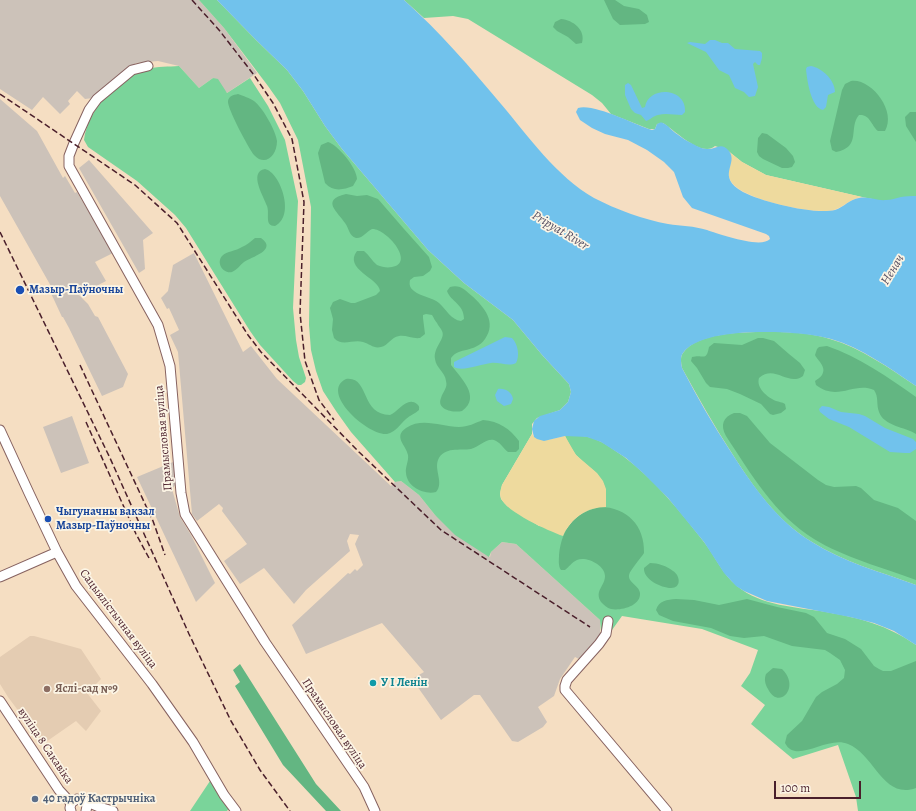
<!DOCTYPE html>
<html>
<head>
<meta charset="utf-8">
<style>
	body { margin:0 }
	#map { position:relative; width:916px; height:811px; overflow:hidden; background:#f5dec2; font-family:Alegreya,serif }
	canvas { display:block }
	.scale { position:absolute; left:774px; top:781px; width:87px; height:18px; box-sizing:border-box; border:2px solid #4a1f2b; border-top:0; padding-left:5px; font-size:12px; line-height:14px; white-space:nowrap; color:#4a1f2b; -webkit-text-stroke:3px #fcf5e5; paint-order:stroke }
</style>
</head>
<body>
<div id="map">
<canvas width="916" height="811"></canvas>
<div class="scale">100 m</div>
</div>
<script>
const context = document.querySelector('canvas').getContext('2d');
context.lineJoin = 'round';
function fillPath(path, color) { context.fillStyle = color; context.fill(path, 'evenodd'); }
function stroke(path, color, width, dash) { context.strokeStyle = color; context.lineWidth = width; context.lineCap = dash ? 'butt' : 'round'; context.setLineDash(dash || []); context.stroke(path); }
function label(font, color, halo, rows, align = 'center') {
  context.font = font + ' Alegreya,serif'; context.lineWidth = 3.5; context.setLineDash([]); context.textBaseline = 'middle'; context.strokeStyle = halo; context.fillStyle = color; for (const [text, x, y, turn = 0] of rows) {
    context.save(); context.translate(x, y); context.rotate((+turn || 0) * Math.PI / 180); context.textAlign = isNaN(turn) ? turn : align; if (halo) context.strokeText(text, 0, 0); context.fillText(text, 0, 0); context.restore();
  }
}
const built = new Path2D(`
	M30 636H34L81 649 101 679 87 693 101 711 86 731 76 721 43 744 8 697 0 684V657Z`);
const industrial = new Path2D(`
	M0 0H199L224 28 257 73 227 93 213 78 199 88 179 66 158 61 136 63 93 98 85 99 77 91 68 101 70 104 60 114 43 97 32 110 0 89Z
	M0 99 37 131 63 178 65 176 75 193 77 192 113 253 95 262 106 281 79 295 88 304 95 316 98 317 128 374 123 387 102 396 69 328 63 317H62L49 289 52 288 0 196Z
	M89 160 153 233 143 240 145 269 139 273 79 168Z
	M194 253 243 352 251 346 277 379 391 486 395 482 401 481 419 495 435 515 490 557 491 552 502 542 516 544 600 620V634L597 643 581 660 575 657 560 679 554 696 538 707 547 722 543 727 518 742 512 741 480 695H474L441 720 412 679 424 672 382 623 306 654 292 625 348 573 350 574 355 569 357 571 363 565 355 544 359 535 350 534 347 541 350 551 306 590 294 604 264 568 240 584 224 561 247 544 222 511 223 508 219 504 197 521 192 514 178 352 170 335 179 330 169 308 167 309 161 298 168 291 173 265Z
	M72 416 89 463 61 473 43 427Z
	M173 462 176 484 172 489 180 517 191 535 215 583 196 602 137 477Z`);
const green = new Path2D(`
	M199 0H217L256 40 287 70 303 91 325 126 342 149 428 250 464 283 513 320 543 356 569 384 571 392 568 402 560 410 537 418 532 424V434L502 485 500 494 501 499 507 506 539 526 566 530 575 519 606 494C605 475 588 468 576 455 571 449 568 442 565 436 575 435 585 435 595 439 605 443 614 450 623 456 655 480 680 511 704 542 715 556 723 575 737 586 761 606 796 607 826 612 860 618 887 625 916 645V811H858L856 797 838 745 793 759 751 724 765 705 741 686 750 673 758 650 702 629 622 616 602 644 600 620 516 544 502 542 491 552 489 557 455 535 435 515 419 495 401 481 395 482 351 432 336 411 323 391 316 371 311 350 309 325 311 207 298 140 280 103 268 86 224 28Z
	M404 0H916V215L872 199 862 197 766 175 742 162 727 150 715 146C713 148 710 149 707 149 693 149 674 130 663 123L657 124 655 129H649L611 114 602 103 592 95 468 19 453 16 424 18Z
	M179 66 199 88 213 78 218 79 227 93 250 78 268 106 285 140 298 201 293 308 296 340 299 357 306 378 305 382 301 385H298L293 381 260 345 250 331 186 228 175 215 137 181 88 147 84 140C88 108 118 78 148 69 157 66 169 67 179 66Z
	M772 332C792 332 812 333 830 339 861 348 889 368 916 386V585C881 572 843 562 812 542 777 521 754 488 733 455 714 426 698 397 682 368 681 362 680 357 683 353 698 331 749 332 772 332Z
	M212 778 230 807 227 811H190Z`);
const forest = new Path2D(`
	M604 0H615L624 6 639 9 647 15 649 22 645 24 620 25 613 19Z
	M561 19C573 20 586 30 582 43L576 44 568 37 557 31 553 27 555 22Z
	M851 81C871 78 897 111 885 131H878C871 125 870 114 859 115 848 128 862 147 836 152L832 150 830 141 842 90 845 84Z
	M238 94C243 96 250 98 254 101 263 108 276 131 277 141 277 156 265 167 254 155 248 147 227 108 228 101 229 96 233 95 238 94Z
	M910 112H916V142L906 126 905 117Z
	M762 133 767 134 786 148 793 156 795 162 792 167 788 168H782L763 159 759 156 757 152 758 138Z
	M328 142C338 145 357 168 357 179L353 186C343 190 333 192 325 183L319 158 318 153 321 145Z
	M265 169C280 172 296 216 275 226 264 226 270 214 267 206 264 197 248 172 265 169Z
	M346 194 357 196 367 195 378 199 404 229 429 257 432 267 430 271 423 276 414 277 410 280C409 285 410 288 414 291 421 297 432 297 439 303 446 309 451 320 461 321L464 319C464 304 451 302 447 291L450 287C460 284 465 290 472 296 484 307 497 322 485 339 475 353 459 347 451 358V365C460 377 482 397 462 411 454 413 436 410 441 398 443 391 448 388 446 381 445 372 436 368 435 359 433 347 446 339 442 331 441 328 438 326 437 323 435 321 434 318 432 315L426 314 423 315V318L425 334 420 338C413 339 406 335 399 336 391 337 388 346 381 347 374 349 370 344 363 342 353 339 342 347 334 338L332 330 333 319 330 308 333 302 340 299 351 303H355L376 295 380 291C379 278 343 269 357 251H364C369 255 372 261 377 265 382 267 387 268 392 267 416 263 386 228 372 229 367 231 362 239 356 238 349 236 349 228 345 223 338 212 320 200 346 194Z
	M255 238H261C278 250 251 257 244 262 240 265 237 270 232 272 223 274 216 263 222 256 227 251 236 251 242 247 247 245 251 241 255 238Z
	M758 338H763L774 341 789 354 800 363 805 370 803 376C788 387 775 364 759 378 756 388 767 397 776 401 779 402 782 402 785 404L786 409 781 413 773 415 770 414 761 404 740 394 727 389 710 387 706 383 697 368 691 361 692 357C704 354 706 362 709 347L714 343 742 345Z
	M827 346C859 357 888 377 916 397V434C905 427 884 426 879 412 876 404 879 397 874 390 854 381 838 402 816 385L815 381C817 379 820 378 822 375 827 367 818 361 815 355L817 349 819 347Z
	M346 379C370 376 360 415 390 415 398 412 407 396 417 404 420 407 419 407 419 410 415 414 410 415 406 419 400 424 396 432 387 434 368 436 319 392 346 379Z
	M734 413H740L747 416 770 443 818 480 826 485 834 487 856 486 861 488 874 500 898 508 916 521V580C884 568 843 557 814 539 775 515 751 474 726 436 720 425 723 417 734 413Z
	M483 420C499 421 510 429 519 441V449L516 452H508C503 448 500 442 494 440 486 438 479 447 471 449 460 451 444 446 438 460 434 470 444 483 436 492 424 495 407 487 406 473 405 467 409 461 408 455 406 445 393 437 406 428 423 417 441 427 459 427 468 427 475 423 483 420Z
	M600 507C627 507 645 526 644 553 641 558 630 570 629 575 628 583 639 585 640 593 641 606 621 611 611 609 607 608 604 605 601 602 594 591 605 586 605 576 605 565 586 556 577 560 572 562 569 567 565 570H561C558 566 559 560 559 555 562 528 574 513 600 507Z
	M650 563C658 563 667 566 673 571 680 575 682 588 671 588 661 588 643 579 644 568Z
	M676 599 694 600 719 605 747 599 777 607 806 613 814 617 827 633 845 639 861 649 874 666 879 669 883 671H891L916 661V788C883 800 875 755 848 744 827 735 796 765 785 743L787 735 802 721 816 697 822 692 837 684 844 678 845 670 840 660 830 653 825 650 792 646 764 636 744 638 730 636 711 628 673 621 659 615 656 610C659 600 667 600 676 599Z
	M240 664 316 784 341 811H326L283 765 235 686 240 682 233 670Z
	M773 668 782 669C801 687 779 711 768 689 765 684 764 679 766 674Z`);
const sand = new Path2D(`
	M727 150 742 162 766 175 862 197C851 198 844 207 834 210 813 215 747 200 733 184 722 171 737 163 727 150Z
	M532 434 534 437 548 440 565 436 576 455 597 473 603 481 606 489V507C587 507 571 518 563 536 549 531 506 512 501 498 499 493 501 489 502 485Z`);
const water = new Path2D(`
	M217 0H404C440 32 470 67 501 104 528 136 557 177 594 198 615 209 645 220 668 224 681 226 694 226 707 230 719 234 761 249 770 239L769 236 766 234 692 208 683 197 674 172 664 162 647 150 628 140 605 134 592 128 580 120 576 112 578 108C594 103 635 125 652 130L655 129 657 124C660 123 660 122 663 123 668 125 672 131 677 134 682 138 687 141 693 144 697 146 702 149 707 149 715 150 721 141 729 151 739 164 715 176 743 192 762 202 815 215 835 210 844 207 850 199 859 198 868 196 877 201 886 200 891 200 896 198 901 197 906 196 911 196 916 196V386C889 368 862 348 831 339 802 330 701 325 683 353 680 357 681 362 682 368 697 397 713 425 731 452 753 486 776 520 812 542 843 562 881 572 916 585V645L894 631 874 623 850 617 767 601 744 591 736 586 724 573 704 542 668 498 643 473 626 458 601 442 587 437 565 436 544 441 537 439 534 437 532 429 534 421 540 416 560 410 568 402 571 392 569 384 543 356 513 320 464 283 428 250 342 149 325 126 303 91 287 70 256 40Z
	M710 40H715L722 43H728L735 49 760 51 762 53V58L760 65H758L755 62 753 64 758 87 755 96 749 97 744 92 735 88 729 75 719 70 706 52 687 43 690 42 705 44Z
	M811 66C822 68 835 80 835 92L828 95 826 107 823 110C811 108 807 80 806 69L807 67Z
	M628 83 631 85 642 108 645 107C649 85 687 88 685 112L682 115C674 115 666 113 658 115 653 116 650 120 646 121L641 115 635 113 631 109 625 95V85Z
	M505 337 512 338C518 344 520 356 516 363 509 367 499 362 491 363 482 364 462 372 454 367V362L458 360Z
	M498 389C505 388 512 392 513 399L511 404 504 406 497 401 495 395Z
	M822 406 829 407 841 412 859 414 865 416 885 428 913 439 916 442V449L910 453H905L890 452 849 427 829 419 820 412 819 409Z`);
const minor = new Path2D(`
	M148 66 132 70 97 99 89 110 74 143 69 156V166L158 325 170 366 181 493 185 514 265 642 364 787 375 811
	M0 430 29 493 57 552 76 586 152 684 193 742 224 795 236 811
	M0 577 57 552
	M608 621 606 634 599 644 567 680 565 686V690L667 811
	M0 701 59 790 71 803
	M85 801 99 807 113 811
	M71 811 70 808 71 803 77 799 85 801 87 806 86 811`);
const rail = new Path2D(`
	M192 0 219 30 254 75 273 103 292 139 304 202 300 313 305 361 319 400 334 420
	M0 94 135 185 177 223 248 335 261 352 359 452 441 530 590 627
	M0 232 110 458 189 634 231 721 260 770 290 811
	M80 365 153 521 165 555
	M86 422 136 534 149 558`);
const markers = [
	[20,290,5,"#1a4fb4"],
	[48,519,4,"#1a4fb4"],
	[373,683,4,"#0f9aa8"],
	[47,689,4,"#8d6e63"],
	[35,799,4,"#5c6f8a"]
];
const transitNames = [
	["Мазыр-Паўночны",29,290],
	["Чыгуначны вакзал",56,512],
	["Мазыр-Паўночны",56,526]
];
const streetNames = [
	["Прамысловая вуліца",164,438,-95],
	["Сацыялістычная вуліца",118,619,53],
	["Прамысловая вуліца",334,724,56],
	["вуліца 8 Сакавіка",45,746,56]
];
const cultureNames = [
	["У І Ленін",381,683]
];
const educationNames = [
	["Яслі-сад №9",55,689]
];
const serviceNames = [
	["40 гадоў Кастрычніка",43,799]
];
const waterNames = [
	["Pripyat River",560,231,31],
	["Ненач",893,270,-59]
];
fillPath(built, '#e4ccb2');
fillPath(industrial, '#ccc2b9');
fillPath(green, '#7ad49a');
fillPath(forest, '#63b682');
fillPath(sand, '#eeda9e');
fillPath(water, '#71c2ec');
stroke(minor, '#866260', 11);
stroke(minor, '#fff', 9);
stroke(rail, '#4a1f2b', 1.5, [6, 3]);
for (const [x, y, r, color] of markers) { const dot = new Path2D(); dot.arc(x, y, r, 0, 2 * Math.PI); context.fillStyle = color; context.fill(dot); stroke(dot, '#fcf5e5', 1.5); }
label('bold 12px', '#164399', '#fcf5e5', transitNames, 'left');
label('12px', '#4a1f2b', '#fcf5e5', streetNames);
label('bold 12px', '#0d838f', '#fcf5e5', cultureNames, 'left');
label('bold 12px', '#785e54', '#fcf5e5', educationNames, 'left');
label('bold 12px', '#4e5e75', '#fcf5e5', serviceNames, 'left');
label('italic 13px', '#565065', '#fcf5e5', waterNames);
</script>
</body>
</html>
